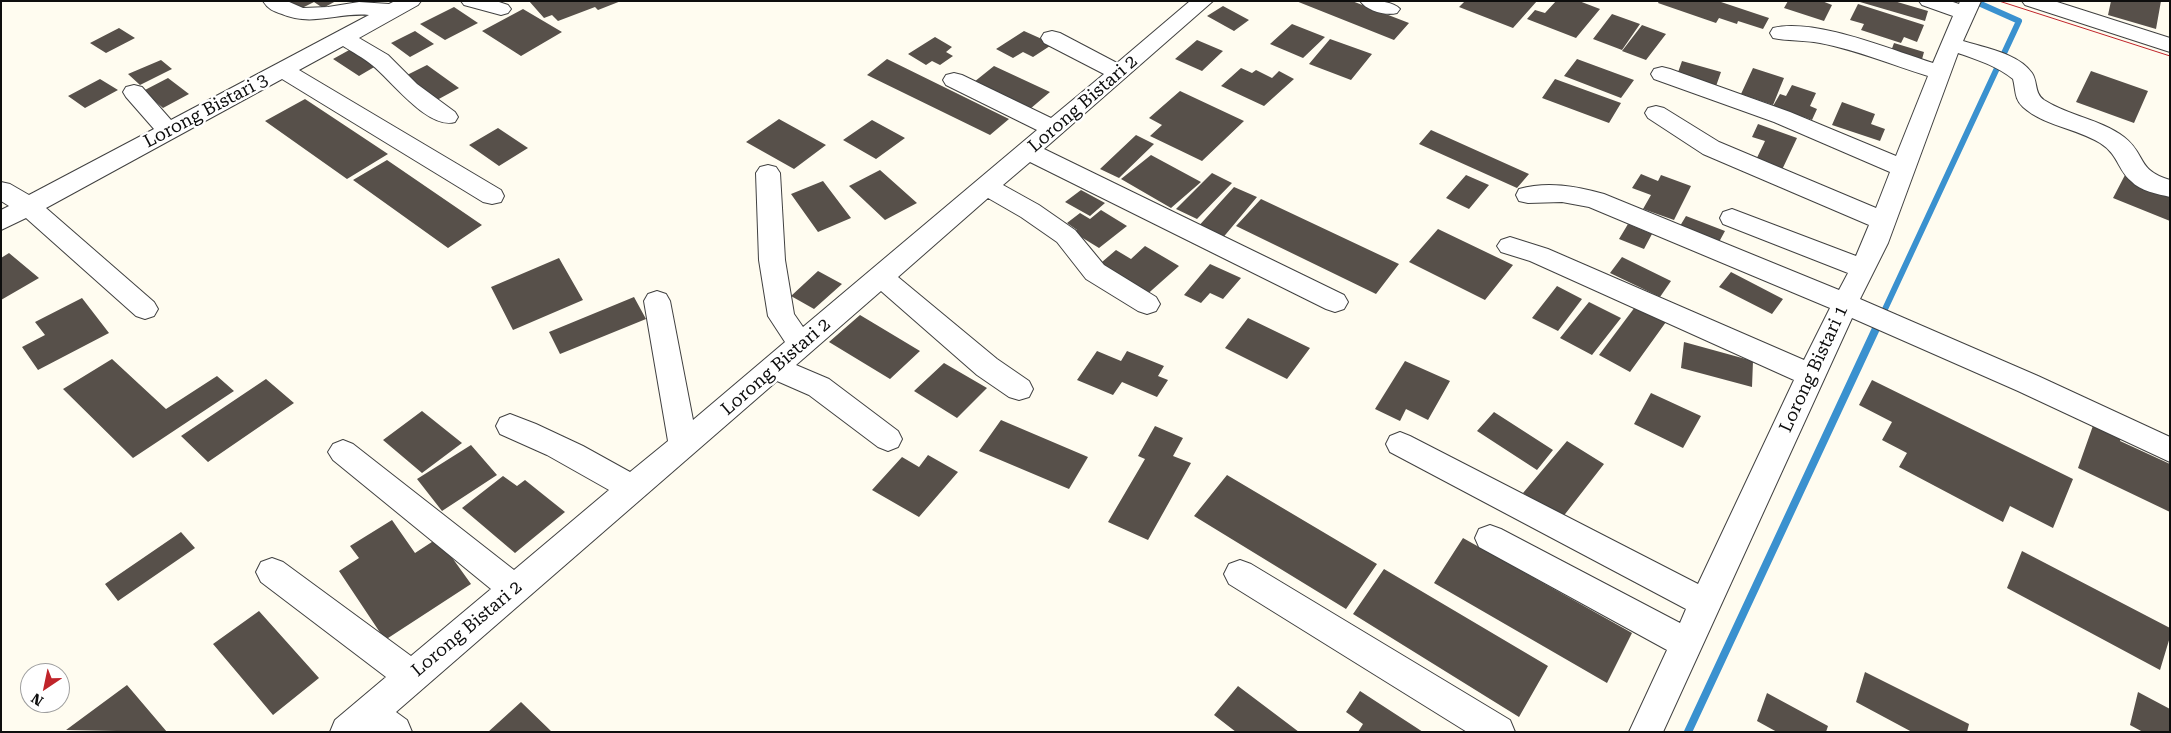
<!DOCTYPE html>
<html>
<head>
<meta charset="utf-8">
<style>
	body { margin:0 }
	#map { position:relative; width:2171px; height:733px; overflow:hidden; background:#fffcf0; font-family:"Roboto Serif",serif }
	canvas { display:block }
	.frame { position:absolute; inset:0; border:2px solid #0e0e0e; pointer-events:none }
	.north { position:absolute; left:20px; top:663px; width:50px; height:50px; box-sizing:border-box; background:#fff; border:1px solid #9f9f9f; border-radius:50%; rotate:214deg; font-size:14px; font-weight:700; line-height:20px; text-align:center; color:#0e0e0e }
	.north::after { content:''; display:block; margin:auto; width:18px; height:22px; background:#c0242a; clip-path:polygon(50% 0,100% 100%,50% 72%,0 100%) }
</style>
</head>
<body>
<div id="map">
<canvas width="2171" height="733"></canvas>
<div class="frame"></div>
<div class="north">N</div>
</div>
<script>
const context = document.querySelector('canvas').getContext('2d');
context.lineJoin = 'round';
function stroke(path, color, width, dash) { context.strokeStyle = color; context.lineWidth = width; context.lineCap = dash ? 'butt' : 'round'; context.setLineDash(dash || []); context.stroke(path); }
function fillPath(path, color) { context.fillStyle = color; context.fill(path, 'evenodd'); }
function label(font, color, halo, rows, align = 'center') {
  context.font = font + ' "Roboto Serif",serif'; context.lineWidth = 5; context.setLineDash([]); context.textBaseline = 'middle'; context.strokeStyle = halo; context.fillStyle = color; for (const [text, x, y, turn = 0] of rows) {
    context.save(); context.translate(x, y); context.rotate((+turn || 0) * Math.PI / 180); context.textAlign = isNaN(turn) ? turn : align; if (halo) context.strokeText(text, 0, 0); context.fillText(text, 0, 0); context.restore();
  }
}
const streamFar1 = new Path2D(`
	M1879 322 2019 21 1974 1`);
const stream = new Path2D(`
	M1688 732 1880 320`);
const building = new Path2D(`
	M287 1H336L323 8 314 2 300 9Z
	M529 1H621L598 10 595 7 558 21 552 15 544 18Z
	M1296 1H1352L1409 23 1394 40Z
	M1465 1H1537L1513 28 1459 7Z
	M1556 1H1579L1600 9 1576 38 1527 19 1535 10 1545 13Z
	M1659 1H1718L1769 18 1763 29 1738 21 1737 24 1719 18 1716 23 1658 3Z
	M1788 1H1822L1832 5 1824 21 1784 8Z
	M1894 1 1928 11 1925 21 1860 2Z
	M2111 1H2161L2156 29 2108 15Z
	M1858 4 1924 25 1917 42 1904 37 1901 43 1861 30 1864 24 1850 20Z
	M1223 6 1249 20 1234 31 1207 16Z
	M454 7 478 23 445 40 420 24Z
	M523 9 562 32 521 56 482 31Z
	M1612 14 1640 24 1622 50 1593 39Z
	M1292 24 1325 37 1303 58 1270 44Z
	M1642 25 1666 34 1646 60 1622 51Z
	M119 28 135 38 106 53 90 43Z
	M415 31 434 44 410 57 391 43Z
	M1024 31 1053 44 1033 57 1023 52 1013 58 996 49Z
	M935 37 952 47 946 52 953 56 940 65 932 61 926 65 908 54Z
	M1330 39 1372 54 1351 80 1309 64Z
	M1197 40 1223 51 1202 71 1175 59Z
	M1894 43 1924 52 1921 63 1890 54Z
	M351 49 376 66 359 76 333 59Z
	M887 59 1009 119 990 135 867 75Z
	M1577 59 1634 80 1621 98 1564 76Z
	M161 60 172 69 140 85 128 74Z
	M1682 61 1721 72 1715 89 1676 78Z
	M427 65 459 88 437 100 405 76Z
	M994 66 1050 92 1030 109 974 82Z
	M1241 68 1252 73 1256 70 1272 78 1279 71 1294 79 1264 106 1221 86Z
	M1753 68 1784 78 1773 105 1741 94Z
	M2091 71 2148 91 2134 123 2076 102Z
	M168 78 189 94 163 108 143 91Z
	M100 79 118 90 85 108 68 96Z
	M1555 79 1621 103 1609 123 1542 98Z
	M1792 85 1816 93 1810 106 1817 109 1812 120 1773 106 1780 94 1786 96Z
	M1180 91 1244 121 1202 161 1150 136 1162 125 1149 118Z
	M305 99 388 154 347 179 265 121Z
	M1842 102 1875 114 1871 124 1885 129 1880 141 1832 125Z
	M779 119 826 145 794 169 746 142Z
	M872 120 905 138 876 159 843 140Z
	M1758 124 1797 138 1780 174 1754 164 1765 141 1752 137Z
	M498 128 528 148 499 166 469 145Z
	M1431 130 1529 174 1517 188 1419 144Z
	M1136 135 1154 144 1119 178 1100 169Z
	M1151 155 1201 182 1171 208 1121 179Z
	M387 160 482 225 448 248 353 180Z
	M880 170 917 203 885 220 849 186Z
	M1212 173 1232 183 1197 219 1176 209Z
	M1641 174 1658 181 1661 175 1691 186 1674 220 1643 209 1651 195 1632 188Z
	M1466 175 1489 185 1469 209 1446 198Z
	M2125 175 2170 193V221L2113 198Z
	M823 181 851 218 818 232 791 194Z
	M1234 187 1257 197 1221 240 1196 229Z
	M1081 190 1105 203 1090 216 1065 202Z
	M1261 199 1399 264 1376 294 1236 226Z
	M1101 210 1127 226 1099 248 1073 232 1077 230 1067 223 1080 213 1090 219Z
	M1686 216 1725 231 1719 242 1680 226Z
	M1628 224 1652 234 1644 249 1619 239Z
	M1438 229 1513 265 1485 300 1409 262Z
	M1145 246 1179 266 1143 298 1095 268 1116 250 1131 259Z
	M9 253 39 278 1 300V258Z
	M1622 257 1671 281 1660 297 1610 273Z
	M559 258 583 300 513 330 491 287Z
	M1210 264 1241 278 1223 299 1210 293 1201 303 1184 295Z
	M818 271 842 284 814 309 791 296Z
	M1731 272 1783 299 1772 314 1719 287Z
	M1557 286 1582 299 1558 331 1532 318Z
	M634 297 646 319 560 354 549 332Z
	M82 298 109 333 38 370 22 347 45 335 35 322Z
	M1589 302 1621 318 1592 355 1560 338Z
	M1635 307 1666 322 1630 372 1599 355Z
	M860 315 920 351 890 379 829 342Z
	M1248 318 1310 348 1287 379 1225 348Z
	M1684 342 1753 361 1752 387 1681 368Z
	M1097 351 1121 361 1127 351 1164 366 1158 376 1168 380 1157 397 1122 382 1113 395 1077 380Z
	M112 359 166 409 217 376 234 391 133 458 63 389Z
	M1405 361 1450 381 1428 420 1406 409 1400 421 1375 409Z
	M944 363 987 388 957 418 914 391Z
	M266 379 294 403 208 462 181 436Z
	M1872 380 2073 479 2053 528 2010 506 2003 522 1899 467 1907 453 1882 440 1892 422 1859 405Z
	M1651 393 1701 416 1683 448 1634 424Z
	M422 411 462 443 422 473 383 440Z
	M1494 412 1553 450 1537 470 1477 431Z
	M1001 420 1088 457 1069 489 979 451Z
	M2095 420 2123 433 2120 441 2170 464V512L2078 468Z
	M1155 426 1183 438 1173 456 1191 463 1148 540 1108 522 1145 459 1138 456Z
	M1567 441 1604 464 1562 518 1523 493Z
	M471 445 497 475 442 511 417 479Z
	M928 455 958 472 919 517 872 490 902 457 919 467Z
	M1227 475 1377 564 1346 609 1194 516Z
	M503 476 517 486 525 480 565 512 515 553 462 508Z
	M392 520 415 553 438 538 471 584 385 640 339 571 359 558 350 546Z
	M181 532 195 548 118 601 105 584Z
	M1463 538 1632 633 1607 683 1434 583Z
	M2022 551 2170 628V637L2160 670 2007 588Z
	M1384 569 1548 666 1519 717 1353 614Z
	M259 611 319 678 273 715 213 644Z
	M1865 672 1969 724 1967 732H1912L1856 702Z
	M127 685 167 732 66 730Z
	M1238 686 1299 732H1236L1214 715Z
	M1360 691 1423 732H1358L1363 724 1346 712Z
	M2138 692 2170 709V732H2143L2130 725Z
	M1767 693 1828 726 1826 732H1777L1757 721Z
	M521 702 552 732H488Z`);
const minor = new Path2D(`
	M263 1H287L303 8 328 7 359 2 389 4 395 1H421L418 5 359 38 388 55 417 84 455 112 458 117 455 122C428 130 392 81 372 65 364 58 352 52 343 46L299 70 501 190 504 196 501 202 492 204 483 202 282 79 46 208 154 302 158 309 154 316 145 319 136 316 26 218 1 230V210L9 206 1 201V182L10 184 29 195 154 129 126 97 123 92 126 87 134 85 142 87 171 120 369 15C338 12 313 27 282 14 273 11 268 9 263 1Z
	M461 1H496L508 5 511 9 508 13 501 15 464 5Z
	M1190 1H1213L1044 149 1344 295 1348 302 1344 309 1335 312 1326 309 1030 162 1003 185 1039 205 1075 230 1104 265 1156 297 1160 304 1156 311 1147 314 1138 311 1086 279 1057 242 1021 217 988 198 898 277 997 359 1029 381 1033 389 1029 397 1019 400 1009 397 977 375 881 291 796 365 829 379 898 431 902 439 898 447 888 451 878 447 809 395 777 381 396 712 407 720 412 732H330L335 720 386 677 261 582 256 572 261 562 272 558 283 562 411 656 491 589 333 460 328 452 333 444 343 440 353 444 514 570 609 490 547 455 500 434 496 426 500 418 510 414 536 424 583 446 630 472 668 441 644 301 648 294 657 291 666 294 670 301 693 420 785 342 768 316 759 260 756 173 760 167 768 165 776 167 780 173 785 260 794 314 803 327 1037 130 946 85 943 80 946 75 954 73 962 75 1051 118 1104 74 1044 43 1041 38 1044 33 1052 31 1060 33 1117 63Z
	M1360 1C1373 1 1392 0 1400 9L1397 13C1386 16 1367 11 1360 1Z
	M1919 1H1950L1959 4 1960 1H1981L1963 41C1985 48 2018 53 2032 73 2038 82 2034 93 2044 100 2069 116 2100 119 2124 137 2147 155 2136 170 2170 180V197C2158 194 2140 191 2131 181 2117 169 2119 155 2100 143 2076 128 2044 126 2023 107 2014 99 2016 90 2013 79 1997 66 1978 60 1958 53L1888 243 1860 299 2038 376 2170 437V462L2018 391 1852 318 1663 732H1629L1667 650 1479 547 1475 538 1479 529 1490 525 1501 529 1680 623 1686 609 1390 452 1386 444 1390 436 1400 432 1410 436 1698 584 1794 380 1530 261 1501 252 1497 246 1501 240 1510 237 1548 249 1804 360 1830 308 1589 207 1562 202 1528 203 1519 201 1516 195 1519 189C1547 181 1576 186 1604 194L1839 290 1848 273 1723 224 1720 218 1723 212 1732 209 1856 256 1869 225 1703 154 1648 118 1645 113 1648 108 1656 106 1664 108 1719 142 1876 208 1890 172 1774 122 1654 79 1651 74 1654 69 1662 67 1670 69 1790 112 1896 156 1928 76C1892 65 1857 50 1820 43 1804 40 1788 41 1773 38L1770 33 1773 28C1816 18 1891 50 1933 63L1953 16 1922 5Z
	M2022 1H2054L2170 38V52L2025 5Z
	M1240 560 1251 564 1510 720 1515 732H1467L1229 584 1224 574 1229 564Z`);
const tram = new Path2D(`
	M1999 1 2170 56`);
const streetNames = [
	["Lorong Bistari 2",1083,104,-41],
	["Lorong Bistari 3",206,111,-28],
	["Lorong Bistari 2",776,367,-41],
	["Lorong Bistari 1",1814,369,-65],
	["Lorong Bistari 2",467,629,-40]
];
stroke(streamFar1, '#3a91cf', 6);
stroke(stream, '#3a91cf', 8);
fillPath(building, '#57504a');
stroke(minor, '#414141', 2);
fillPath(minor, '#fff');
stroke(tram, '#c0242a', 1);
label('18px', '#0e0e0e', '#fff', streetNames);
</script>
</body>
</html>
